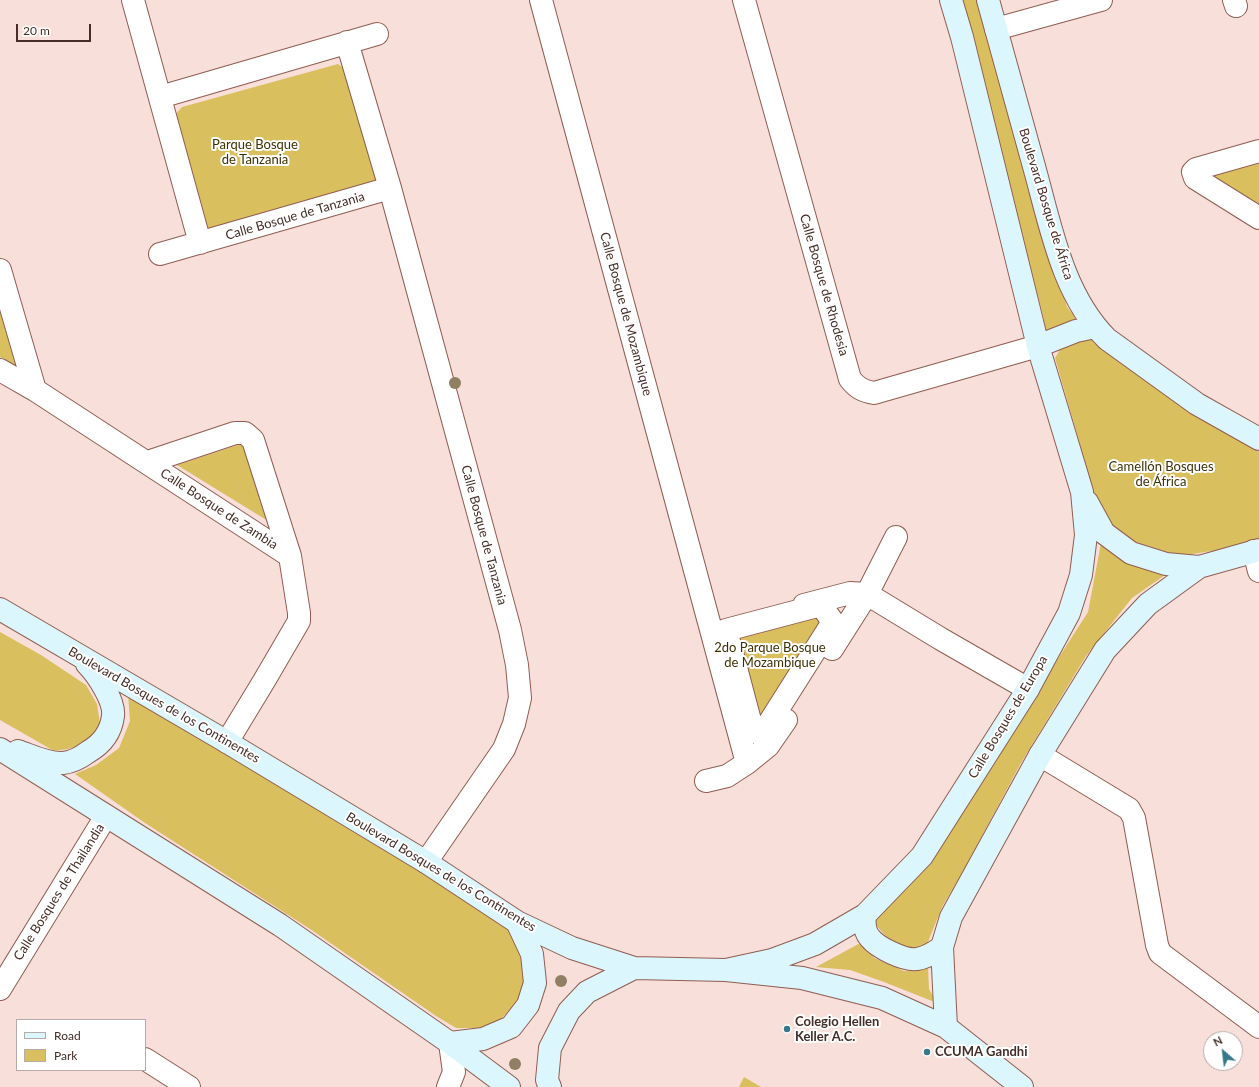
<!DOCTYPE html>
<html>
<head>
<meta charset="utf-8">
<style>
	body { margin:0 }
	#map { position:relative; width:1259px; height:1087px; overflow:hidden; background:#f8dfd9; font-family:Lato,sans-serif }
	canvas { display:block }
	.legend { position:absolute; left:16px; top:1019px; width:130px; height:52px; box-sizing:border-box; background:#fff; border:1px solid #b5aba9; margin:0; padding:5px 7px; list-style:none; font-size:12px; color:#452d28 }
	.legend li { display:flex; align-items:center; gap:8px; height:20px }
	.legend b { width:20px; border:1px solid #b5aba9 }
	.north { position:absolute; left:1203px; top:1031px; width:40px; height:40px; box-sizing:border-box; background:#fff; border:1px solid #b5aba9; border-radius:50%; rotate:332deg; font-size:11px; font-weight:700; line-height:16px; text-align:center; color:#452d28 }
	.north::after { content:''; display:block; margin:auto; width:14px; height:18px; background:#367a89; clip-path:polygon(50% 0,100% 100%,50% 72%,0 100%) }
	.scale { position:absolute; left:16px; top:24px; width:75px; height:18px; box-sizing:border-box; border:2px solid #452d28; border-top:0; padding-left:5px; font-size:12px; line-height:14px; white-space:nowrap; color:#452d28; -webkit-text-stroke:3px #fff; paint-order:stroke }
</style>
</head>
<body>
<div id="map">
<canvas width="1259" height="1087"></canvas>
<ul class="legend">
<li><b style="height:5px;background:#dbf6fd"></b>Road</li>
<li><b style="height:11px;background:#dabf5f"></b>Park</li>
</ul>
<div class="north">N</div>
<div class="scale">20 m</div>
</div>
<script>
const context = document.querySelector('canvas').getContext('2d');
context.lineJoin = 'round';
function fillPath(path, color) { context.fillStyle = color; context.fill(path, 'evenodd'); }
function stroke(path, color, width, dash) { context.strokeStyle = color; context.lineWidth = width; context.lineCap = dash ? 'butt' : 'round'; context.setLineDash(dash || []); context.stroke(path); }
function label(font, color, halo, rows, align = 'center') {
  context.font = font + ' Lato,sans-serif'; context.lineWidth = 4; context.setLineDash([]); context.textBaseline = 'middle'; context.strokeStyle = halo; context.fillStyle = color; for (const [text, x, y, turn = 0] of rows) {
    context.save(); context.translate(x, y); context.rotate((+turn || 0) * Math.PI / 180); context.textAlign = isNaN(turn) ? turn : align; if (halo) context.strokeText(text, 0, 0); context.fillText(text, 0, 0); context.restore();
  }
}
const green = new Path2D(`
	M961 0H980L1067 307 1076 318 1084 321 1047 338 1043 316Z
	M338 64 348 71 377 174 373 186 214 231 203 226 173 117 182 107Z
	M1259 158V207L1204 173Z
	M0 297 23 370 0 357Z
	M1086 335C1141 377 1198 418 1259 452V542L1243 546 1180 556 1129 540 1097 513 1077 434 1055 358 1066 340Z
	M244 443 268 521 177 465Z
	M1101 543 1168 573 1132 598 1086 656 1021 763 962 873 942 907 926 947 908 950 893 944 873 922 926 864 1088 612Z
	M821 605 833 622 764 731 726 630Z
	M0 632 41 655 86 685 97 704 100 724 85 743 68 749 54 751 0 720Z
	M128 694 342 825 450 889 516 931 529 970 519 1000 499 1021 481 1028H456L436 1016 310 929 145 823 75 774 96 765 119 748 130 721Z
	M864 941 874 958 904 971 920 970 928 967 929 989 937 1003 884 982 850 970 816 967Z
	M744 1077 761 1087H739Z`);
const street = new Path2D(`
	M133 0 200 243
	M541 0 747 763
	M744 0 850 379C857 388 863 391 874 393L1038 346
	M1234 0 1236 6
	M996 29 1101 0
	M347 42 390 188 510 630 517 665 520 698 514 724 504 749 426 862
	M160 97 377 34
	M1259 151 1196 169 1193 172 1195 178 1259 218
	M160 254 390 188
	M0 270 35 390
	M0 370 35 390 290 556
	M148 462 235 433H245L253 440 290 556 299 613V621L264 681 227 742
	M1254 551 1259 571
	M804 605 850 593 867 594 941 639 1028 689
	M821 605 833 622 764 731 753 732 726 630Z
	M832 649 867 594 896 537
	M1040 755 1129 809 1134 818 1157 945 1160 953 1259 1027
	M706 781 727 776 747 763 768 746 786 720
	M0 989 106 816
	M145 1059 189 1087
	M448 1087 454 1072 450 1043`);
const secondary = new Path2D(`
	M988 0C1004 57 1019 114 1035 170 1051 228 1063 295 1107 339L1197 404 1259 439
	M1038 346 1076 331 1095 327
	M1087 502 1104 533 1131 553 1166 564 1199 567
	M0 609 227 742 426 862 517 922 572 948 634 968 726 970 802 978 882 998 946 1027 1022 1087
	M0 749 280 925 450 1043 509 1087
	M18 751C32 756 48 764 63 763 73 762 80 758 88 752 102 744 111 732 113 716 115 701 97 674 87 664
	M865 915C864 923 864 931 870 938 878 948 905 961 917 959 926 958 935 952 942 947
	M726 970 772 960 815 944 865 915 922 856 1028 689 1069 613 1081 575 1086 535 1082 492 1038 346 962 37 951 0
	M946 1027 942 947 951 917 1040 755 1105 650 1148 604 1199 567 1259 550
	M450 1043 483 1039 511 1027 528 1005 535 983 532 954 517 922
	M550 1087 547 1080 550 1048 569 1011 587 992 634 968`);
const trees = [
	[455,383],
	[561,981],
	[515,1064]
];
const markers = [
	[787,1029,4,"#367a89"],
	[927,1052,4,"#367a89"]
];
const parkNames = [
	["Parque Bosque",255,145],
	["de Tanzania",255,160],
	["Camellón Bosques",1161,467],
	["de África",1161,482],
	["2do Parque Bosque",770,648],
	["de Mozambique",770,663]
];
const streetNames = [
	["Boulevard Bosque de África",1046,204,73],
	["Calle Bosque de Tanzania",295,216,-16],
	["Calle Bosque de Rhodesia",824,285,74],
	["Calle Bosque de Mozambique",626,314,75],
	["Calle Bosque de Zambia",219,509,33],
	["Calle Bosque de Tanzania",484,535,75],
	["Boulevard Bosques de los Continentes",164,705,30],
	["Calle Bosques de Europa",1008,717,-59],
	["Boulevard Bosques de los Continentes",441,872,31],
	["Calle Bosques de Thailandia",59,892,-58]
];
const poiNames = [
	["Colegio Hellen",795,1022],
	["Keller A.C.",795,1037],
	["CCUMA Gandhi",935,1052]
];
fillPath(green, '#dabf5f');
stroke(street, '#915c50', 24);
stroke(secondary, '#915c50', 24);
stroke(street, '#fff', 22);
stroke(secondary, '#dbf6fd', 22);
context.fillStyle = '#917f64';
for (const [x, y] of trees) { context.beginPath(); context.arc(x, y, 6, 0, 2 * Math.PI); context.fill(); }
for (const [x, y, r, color] of markers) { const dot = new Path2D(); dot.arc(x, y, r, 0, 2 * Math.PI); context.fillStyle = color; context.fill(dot); stroke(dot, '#fff', 1.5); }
label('13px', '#3d3105', '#fff', parkNames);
label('13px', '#452d28', '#fff', streetNames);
label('bold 13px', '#452d28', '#fff', poiNames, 'left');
</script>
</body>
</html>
